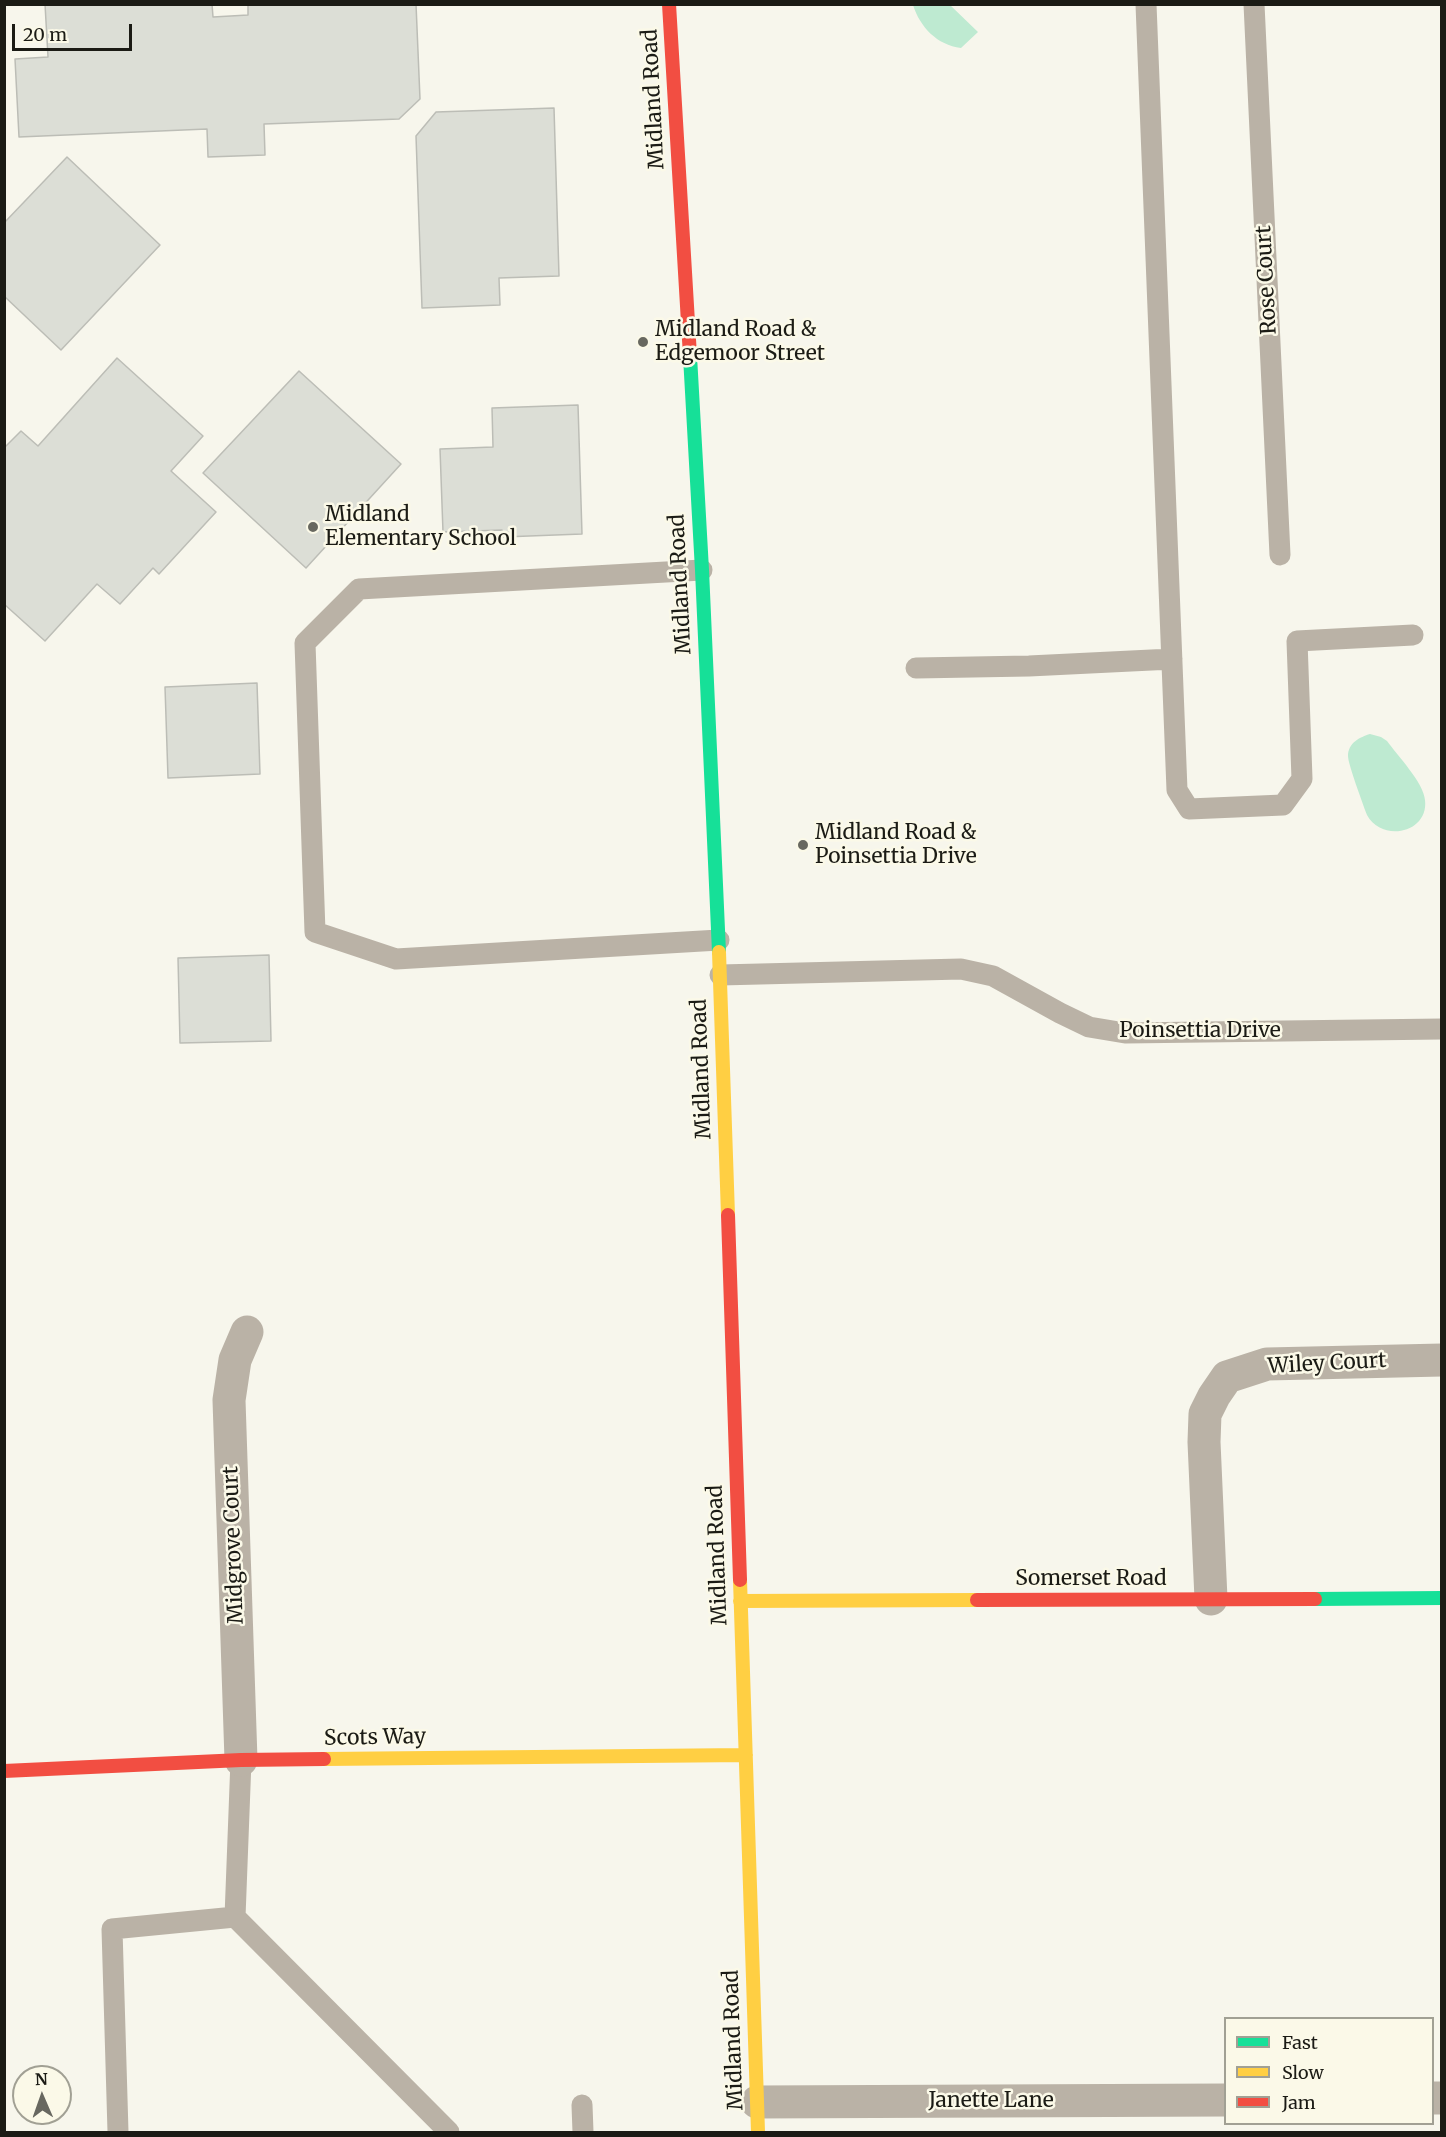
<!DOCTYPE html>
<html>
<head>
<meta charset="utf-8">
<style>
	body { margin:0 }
	#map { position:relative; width:1446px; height:2137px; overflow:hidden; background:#f7f6ec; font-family:Merriweather,serif }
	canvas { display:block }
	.frame { position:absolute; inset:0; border:6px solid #1b1b15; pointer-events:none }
	.legend { position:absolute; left:1224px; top:2017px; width:210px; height:108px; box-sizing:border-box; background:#fbf9e8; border:2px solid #a1a094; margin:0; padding:8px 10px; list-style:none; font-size:18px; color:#1b1b15 }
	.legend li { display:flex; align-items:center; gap:12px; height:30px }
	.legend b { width:30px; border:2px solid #a1a094 }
	.north { position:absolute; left:12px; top:2065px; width:60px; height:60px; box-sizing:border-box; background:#fbf9e8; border:2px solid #a1a094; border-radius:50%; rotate:358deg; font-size:16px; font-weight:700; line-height:24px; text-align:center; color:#1b1b15 }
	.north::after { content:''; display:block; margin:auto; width:21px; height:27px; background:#686860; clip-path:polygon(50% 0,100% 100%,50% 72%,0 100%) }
	.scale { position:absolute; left:12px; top:24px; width:120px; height:27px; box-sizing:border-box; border:3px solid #1b1b15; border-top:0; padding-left:8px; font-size:18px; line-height:21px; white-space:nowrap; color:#1b1b15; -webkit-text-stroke:4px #fbf9e8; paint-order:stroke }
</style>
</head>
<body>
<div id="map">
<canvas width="1446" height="2137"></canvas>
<div class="frame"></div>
<ul class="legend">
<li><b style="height:8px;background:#16e098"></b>Fast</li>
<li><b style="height:8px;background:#ffcf43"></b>Slow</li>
<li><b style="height:8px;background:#f24e42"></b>Jam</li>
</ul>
<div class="north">N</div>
<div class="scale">20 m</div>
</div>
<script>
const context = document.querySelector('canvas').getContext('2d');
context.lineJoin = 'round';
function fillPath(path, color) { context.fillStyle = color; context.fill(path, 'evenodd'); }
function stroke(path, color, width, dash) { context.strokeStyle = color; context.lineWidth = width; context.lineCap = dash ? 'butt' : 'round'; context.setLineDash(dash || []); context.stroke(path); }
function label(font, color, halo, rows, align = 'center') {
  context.font = font + ' Merriweather,serif'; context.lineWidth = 5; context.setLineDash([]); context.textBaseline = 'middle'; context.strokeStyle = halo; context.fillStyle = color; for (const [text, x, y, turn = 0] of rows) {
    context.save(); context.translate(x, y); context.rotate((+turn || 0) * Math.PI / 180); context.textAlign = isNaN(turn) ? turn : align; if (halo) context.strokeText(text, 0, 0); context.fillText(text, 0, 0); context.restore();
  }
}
const water = new Path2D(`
	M913 5H950L978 32 961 48C937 45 920 27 913 5Z
	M1370 734 1381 737 1387 741C1397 755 1424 783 1425 800 1429 833 1382 843 1367 815 1363 804 1348 764 1348 756 1348 743 1360 737 1370 734Z`);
const building = new Path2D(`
	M45 4H212L213 17 248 15V4H416L420 99 399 119 264 124 265 155 208 157 207 129 19 137 15 59 48 57Z
	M554 108 559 276 499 278 500 305 422 308 416 136 436 112Z
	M67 157 160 245 61 350 4 296V223Z
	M117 358 203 436 171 471 216 512 159 574 153 568 120 604 97 584 45 641 4 604V448L21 431 38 446Z
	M299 371 401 464 306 568 203 473Z
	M578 405 582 534 503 537 502 530 443 532 440 449 493 447 492 408Z
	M257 683 260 774 168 778 165 687Z
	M269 955 271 1041 180 1043 178 958Z`);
const lane = new Path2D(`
	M1146 4 1177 790 1189 809 1283 805 1302 779 1297 641 1413 635
	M1254 4 1280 555
	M702 570 359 589 305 643 315 932 396 959 719 940
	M916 668 1029 666 1172 659
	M720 975 961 969 993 976 1060 1013 1089 1027 1125 1033 1442 1029
	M235 1917 449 2132
	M582 2105 583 2132
	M118 2132 112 1929 235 1917 241 1760`);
const street = new Path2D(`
	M1211 1599 1204 1442 1205 1414 1214 1396 1227 1377 1267 1364 1442 1360
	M241 1760 229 1400 235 1360 247 1332
	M1432 2098H1442
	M757 2102 1226 2100`);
const fast = new Path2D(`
	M690 356 702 570 719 952
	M1315 1599 1442 1598`);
const slow = new Path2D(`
	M719 952 728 1215
	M740 1580 758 2132
	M740 1601 977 1600
	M324 1759 746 1755`);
const jam = new Path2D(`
	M669 4 690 356
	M728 1215 740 1580
	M977 1600 1315 1599
	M4 1771 241 1760 324 1759`);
const markers = [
	[643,342,6,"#686860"],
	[313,527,6,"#686860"],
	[803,845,6,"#686860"]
];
const streetNames = [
	["Midland Road",654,99,-93],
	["Rose Court",1267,280,-93],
	["Midland Road",681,584,-93],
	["Poinsettia Drive",1200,1031],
	["Midland Road",702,1069,-92],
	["Wiley Court",1327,1364,-3],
	["Midgrove Court",234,1545,-92],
	["Midland Road",718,1555,-92],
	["Somerset Road",1091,1579],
	["Scots Way",375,1738,-1],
	["Midland Road",734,2040,-92],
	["Janette Lane",991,2101]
];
const poiNames = [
	["Midland Road &",655,330],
	["Edgemoor Street",655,354],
	["Midland",325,515],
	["Elementary School",325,539],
	["Midland Road &",815,833],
	["Poinsettia Drive",815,857]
];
fillPath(water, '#beead1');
fillPath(building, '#dcded6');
stroke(building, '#bcbdb6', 1.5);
stroke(lane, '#bab2a6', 21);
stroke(street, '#bab2a6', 33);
stroke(fast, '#16e098', 14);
stroke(slow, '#ffcf43', 14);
stroke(jam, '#f24e42', 14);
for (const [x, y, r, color] of markers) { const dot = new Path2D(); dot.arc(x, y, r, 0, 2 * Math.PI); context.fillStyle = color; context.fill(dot); stroke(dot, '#fbf9e8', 2); }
label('21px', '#1b1b15', '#fbf9e8', streetNames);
label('21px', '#1b1b15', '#fbf9e8', poiNames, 'left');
</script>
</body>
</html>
